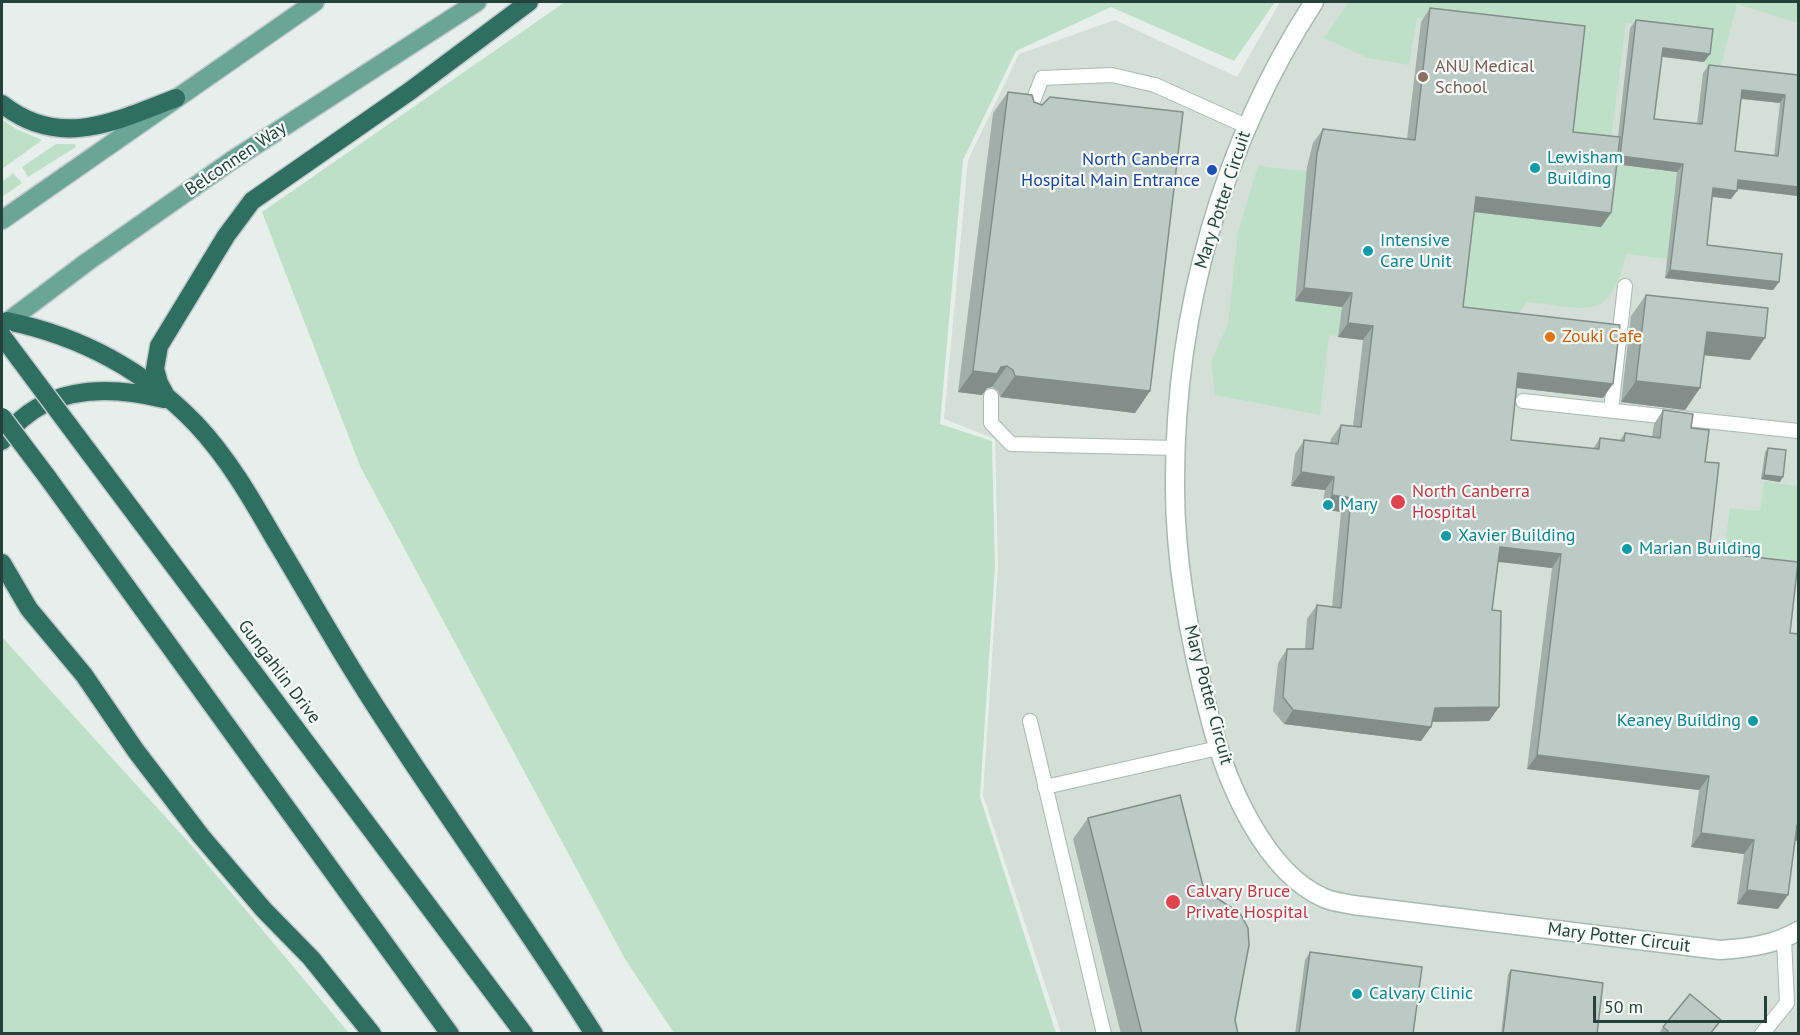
<!DOCTYPE html>
<html>
<head>
<meta charset="utf-8">
<style>
	body { margin:0 }
	#map { position:relative; width:1800px; height:1035px; overflow:hidden; background:#e6efeb; font-family:"PT Sans",sans-serif }
	canvas { display:block }
	.frame { position:absolute; inset:0; border:3px solid #24423a; pointer-events:none }
	.scale { position:absolute; left:1593px; top:996px; width:174px; height:27px; box-sizing:border-box; border:3px solid #24423a; border-top:0; padding-left:8px; font-size:18px; line-height:21px; white-space:nowrap; color:#24423a; -webkit-text-stroke:4px #f7fbf9; paint-order:stroke }
</style>
</head>
<body>
<div id="map">
<canvas width="1800" height="1035"></canvas>
<div class="frame"></div>
<div class="scale">50 m</div>
</div>
<script>
const context = document.querySelector('canvas').getContext('2d');
context.lineJoin = 'round';
function fillPath(path, color) { context.fillStyle = color; context.fill(path, 'evenodd'); }
function stroke(path, color, width, dash) { context.strokeStyle = color; context.lineWidth = width; context.lineCap = dash ? 'butt' : 'round'; context.setLineDash(dash || []); context.stroke(path); }
function label(font, color, halo, rows, align = 'center') {
  context.font = font + ' "PT Sans",sans-serif'; context.lineWidth = 4.5; context.setLineDash([]); context.textBaseline = 'middle'; context.strokeStyle = halo; context.fillStyle = color; for (const [text, x, y, turn = 0] of rows) {
    context.save(); context.translate(x, y); context.rotate((+turn || 0) * Math.PI / 180); context.textAlign = isNaN(turn) ? turn : align; if (halo) context.strokeText(text, 0, 0); context.fillText(text, 0, 0); context.restore();
  }
}
const built = new Path2D(`
	M1280 2H1798V1033H1061L983 795 998 566 995 439 944 419 968 160 1019 54 1115 20 1237 77Z`);
const green = new Path2D(`
	M565 2H1275L1234 61 1111 7 1016 51 963 160 940 424 992 441 995 566 980 797 1056 1033H674L625 959 360 466 262 212Z
	M1349 2H1798V23L1737 4 1720 69 1705 68 1710 33 1626 23 1610 146 1566 141 1580 36 1417 18 1409 65 1368 58 1324 38Z
	M2 119 16 129 42 140 2 169Z
	M56 144H75L76 147 28 177 22 167Z
	M1609 164 1677 172 1667 259 1626 254C1610 324 1587 308 1527 302L1509 327 1453 321 1470 172 1494 214 1601 227Z
	M1258 166 1307 171 1295 301 1342 307 1338 337 1329 335 1320 415 1215 395 1211 362 1228 324 1238 232Z
	M13 173 22 183 2 197V182Z
	M1764 481 1798 486V574L1722 564 1730 508 1760 511Z
	M2 637 191 845 349 1033H2Z`);
const lane = new Path2D(`
	M1028 114 1042 78 1112 75 1155 85 1246 126
	M991 396V423L1011 444 1176 448
	M1523 401 1798 431
	M1611 410 1625 286
	M1030 721 1104 1034
	M1045 787 1218 748
	M1762 1034 1787 1003 1784 939`);
const street = new Path2D(`
	M1314 2C1222 143 1175 312 1175 480 1174 562 1190 644 1211 722 1226 781 1264 872 1324 898 1333 902 1344 903 1353 905L1720 950C1748 948 1774 945 1798 931`);
const primary = new Path2D(`
	M2 220 315 2
	M2 326 87 262 231 161 477 2`);
const highway = new Path2D(`
	M2 104C60 150 116 121 176 98
	M7 321C80 336 144 370 196 424 228 458 251 498 274 538 305 589 334 642 367 693 440 808 521 918 594 1034
	M165 394 159 383 155 369 159 346 226 236 252 201 410 91 529 2
	M2 441C40 386 104 384 164 399
	M88 451 524 1034
	M48 478 450 1034
	M2 563 29 609 84 675 136 751 201 836 264 910 311 958 372 1034`);
const highwayBridge = new Path2D(`
	M2 336 88 451
	M2 417 48 478`);
const wall = new Path2D(`
	M1430 8 1573 132 1618 137 1630 28 1636 20 1704 62 1662 57 1654 119 1697 124 1703 73 1709 65 1798 75V196L1737 189 1731 199 1712 197 1707 245 1779 282 1773 290 1665 278 1677 172 1617 164 1611 213 1601 227 1474 212 1463 307 1603 398 1517 388 1511 440 1593 449 1600 438 1620 440 1625 433 1652 437 1654 424 1663 410 1691 428 1705 462 1709 552 1790 633 1798 634V841L1795 840 1778 909 1737 904 1744 854 1691 847 1699 790 1527 769 1552 568 1498 561 1492 610 1499 707 1489 721 1432 722 1421 741 1284 724 1273 711 1278 663 1287 649H1305L1307 619 1317 605 1332 607 1341 512 1322 509 1325 490 1291 486 1295 454 1304 440 1330 443 1331 439 1341 425 1353 426 1363 340 1338 337 1342 307 1295 301 1307 167 1313 143 1323 129 1407 139 1421 22ZM1741 99 1780 103 1774 156 1735 151Z
	M1008 92 1034 102 1150 391 1135 413 1000 397 998 391 992 387 987 388 982 395 958 392 993 113Z
	M1646 295 1750 360 1704 355 1700 388 1685 410 1621 402 1631 316Z
	M1768 448 1780 482 1761 479 1765 452Z
	M1088 818 1235 1020 1238 1034H1121L1073 839Z
	M1310 952 1413 1034H1295L1305 960Z
	M1511 970 1597 1034H1501L1508 974Z
	M1663 1027 1710 1034H1662L1660 1032Z`);
const shadedWall = new Path2D(`
	M1663 48 1710 54 1704 62 1657 56Z
	M1742 90 1785 95 1780 103 1736 98Z
	M1620 156 1683 164 1677 172 1614 164Z
	M1738 180 1798 187V196L1733 188Z
	M1713 188 1737 191 1731 199 1708 196Z
	M1476 197 1611 213 1601 227 1466 211Z
	M1670 270 1779 282 1773 290 1665 278Z
	M1304 288 1352 293 1342 307 1295 301Z
	M1348 323 1373 326 1363 340 1338 337Z
	M1707 332 1765 338 1750 360 1692 354Z
	M1007 366 992 387 987 388 982 395 958 392 973 371Z
	M1518 373 1613 384 1603 398 1509 387Z
	M1015 376 1150 391 1135 413 1000 397Z
	M1636 381 1700 388 1685 410 1621 402Z
	M1301 472 1334 477 1325 490 1291 486Z
	M1764 475 1783 477 1780 482 1761 479Z
	M1332 495 1351 498 1341 512 1322 509Z
	M1500 547 1561 554 1552 568 1490 561Z
	M1499 707 1489 721 1425 722 1435 708Z
	M1293 710 1431 727 1421 741 1284 724Z
	M1537 755 1709 776 1699 790 1527 769Z
	M1797 825 1798 826V841L1788 839Z
	M1701 833 1754 840 1744 854 1691 847Z
	M1747 890 1788 895 1778 909 1737 904Z`);
const building = new Path2D(`
	M1430 8 1585 26 1573 132 1620 137 1611 213 1476 197 1463 307 1620 325 1613 384 1518 373 1511 440 1599 449 1600 438 1624 441 1625 433 1660 438 1663 410 1693 414 1691 428 1709 430 1705 462 1719 463 1709 552 1798 562 1790 633 1798 634V826L1797 825 1788 895 1747 890 1754 840 1701 833 1709 776 1537 755 1561 554 1500 547 1492 610 1501 611 1499 707 1435 708 1431 727 1293 710 1283 697 1287 649H1313L1317 605 1341 608 1351 498 1332 495 1334 477 1301 472 1304 440 1338 444 1341 425 1361 427 1373 326 1348 323 1352 293 1304 288 1317 153 1323 129 1415 140Z
	M1636 20 1713 29 1710 54 1663 48 1654 119 1702 124 1709 65 1798 75V187L1738 180 1737 191 1713 188 1707 245 1782 254 1779 282 1670 270 1683 164 1620 156ZM1742 90 1785 95 1778 156 1735 151Z
	M1008 92 1032 95 1034 102 1042 105 1050 97 1183 112 1150 391 1015 376 1013 370 1007 366 1001 367 997 374 973 371Z
	M1646 295 1768 308 1765 338 1707 332 1700 388 1636 381Z
	M1768 448 1786 450 1783 477 1764 475Z
	M1180 795 1204 890 1240 913 1248 928 1249 945 1235 1020 1238 1034H1142L1088 818Z
	M1310 952 1422 967 1413 1034H1299Z
	M1511 970 1603 983 1597 1034H1503Z
	M1690 994 1721 1020 1710 1034H1666L1668 1031 1663 1027Z`);
const markers = [
	[1423,77,6,"#8d6e63"],
	[1535,168,6,"#0f9aa8"],
	[1212,170,6,"#1a4fb4"],
	[1368,251,6,"#0f9aa8"],
	[1550,337,6,"#e8710a"],
	[1398,502,8,"#e0444e"],
	[1328,505,6,"#0f9aa8"],
	[1446,536,6,"#0f9aa8"],
	[1627,549,6,"#0f9aa8"],
	[1753,721,6,"#0f9aa8"],
	[1173,902,8,"#e0444e"],
	[1357,994,6,"#0f9aa8"]
];
const educationNames = [
	["ANU Medical",1435,67],
	["School",1435,88]
];
const cultureNames = [
	["Lewisham",1547,158],
	["Building",1547,179],
	["Intensive",1380,241],
	["Care Unit",1380,262],
	["Mary",1340,505],
	["Xavier Building",1458,536],
	["Marian Building",1639,549],
	["Keaney Building",1741,721,"right"],
	["Calvary Clinic",1369,994]
];
const streetNames = [
	["Belconnen Way",236,159,-34],
	["Mary Potter Circuit",1223,200,-72],
	["Gungahlin Drive",279,672,53],
	["Mary Potter Circuit",1208,695,75],
	["Mary Potter Circuit",1619,938,7]
];
const transitNames = [
	["North Canberra",1200,160],
	["Hospital Main Entrance",1200,181]
];
const foodNames = [
	["Zouki Cafe",1562,337]
];
const healthNames = [
	["North Canberra",1412,492],
	["Hospital",1412,513],
	["Calvary Bruce",1186,892],
	["Private Hospital",1186,913]
];
fillPath(built, '#d4dfda');
fillPath(green, '#bfe0c8');
stroke(lane, '#a8b8b2', 16);
stroke(street, '#a8b8b2', 21);
stroke(primary, '#c2cac8', 21);
stroke(highway, '#c2cac8', 21);
stroke(lane, '#fff', 14);
stroke(street, '#fff', 18);
stroke(primary, '#6aa596', 18);
stroke(highway, '#2f6f62', 18);
stroke(highwayBridge, '#c2cac8', 21, []);
stroke(highwayBridge, '#2f6f62', 18);
fillPath(wall, '#a1aea9');
fillPath(shadedWall, '#838d89');
fillPath(building, '#bbcac4');
stroke(building, '#838d89', 1.5);
for (const [x, y, r, color] of markers) { const dot = new Path2D(); dot.arc(x, y, r, 0, 2 * Math.PI); context.fillStyle = color; context.fill(dot); stroke(dot, '#f7fbf9', 2); }
label('18px', '#785e54', '#f7fbf9', educationNames, 'left');
label('18px', '#0d838f', '#f7fbf9', cultureNames, 'left');
label('18px', '#24423a', '#f7fbf9', streetNames);
label('18px', '#164399', '#f7fbf9', transitNames, 'right');
label('18px', '#c56008', '#f7fbf9', foodNames, 'left');
label('18px', '#be3a42', '#f7fbf9', healthNames, 'left');
</script>
</body>
</html>
